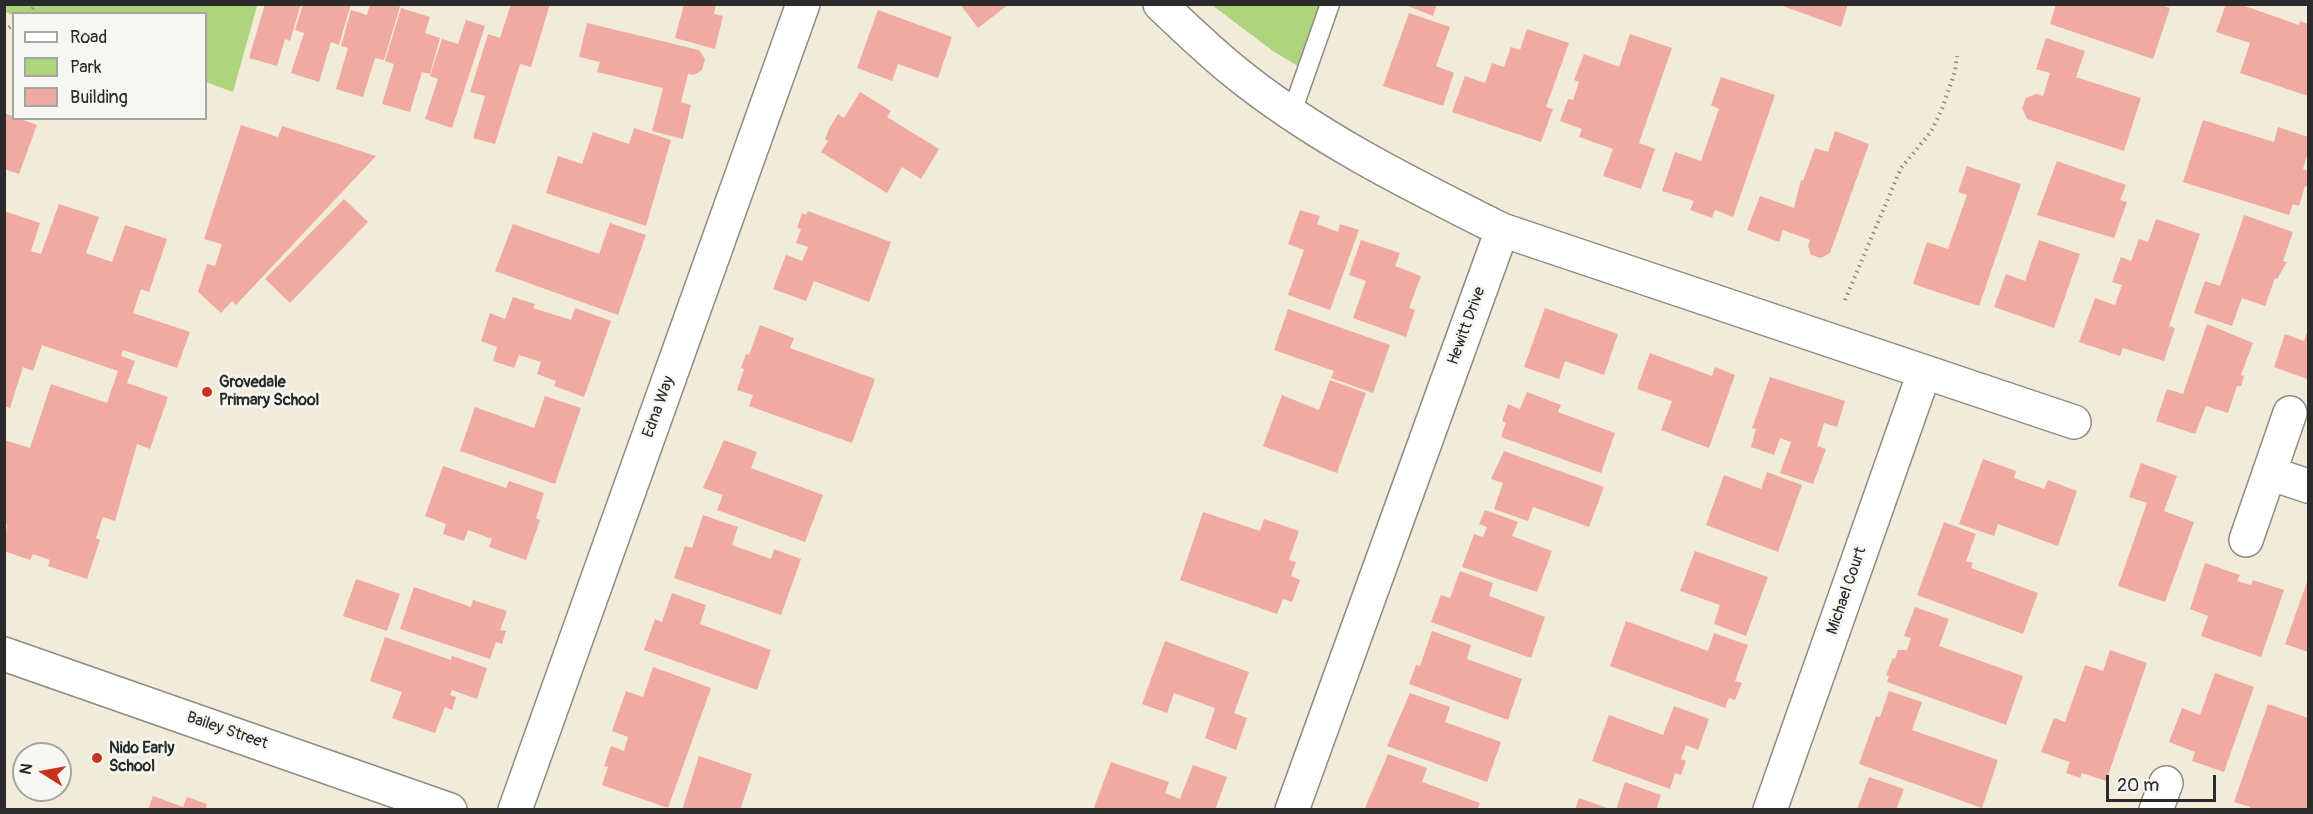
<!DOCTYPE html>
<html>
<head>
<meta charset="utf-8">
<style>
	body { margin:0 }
	#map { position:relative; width:2313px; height:814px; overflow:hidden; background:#f1ebd9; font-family:Pangolin,sans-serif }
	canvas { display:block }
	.frame { position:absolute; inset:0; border:6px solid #2b2b2b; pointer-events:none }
	.legend { position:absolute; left:12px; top:12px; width:195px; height:108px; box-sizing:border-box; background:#f6f6f2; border:2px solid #a5a5a2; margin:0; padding:8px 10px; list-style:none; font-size:18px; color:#2b2b2b }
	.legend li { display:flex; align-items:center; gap:12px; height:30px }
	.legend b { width:30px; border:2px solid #a5a5a2 }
	.north { position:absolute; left:12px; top:742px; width:60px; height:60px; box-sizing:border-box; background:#f6f6f2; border:2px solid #a5a5a2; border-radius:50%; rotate:281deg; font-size:16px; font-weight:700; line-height:24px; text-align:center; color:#2b2b2b }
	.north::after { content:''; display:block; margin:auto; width:21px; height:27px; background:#c8321e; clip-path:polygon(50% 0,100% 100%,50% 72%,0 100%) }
	.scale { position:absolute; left:2106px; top:775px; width:110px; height:27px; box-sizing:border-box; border:3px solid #2b2b2b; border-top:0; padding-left:8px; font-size:18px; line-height:21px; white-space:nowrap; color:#2b2b2b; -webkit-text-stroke:4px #f6f6f2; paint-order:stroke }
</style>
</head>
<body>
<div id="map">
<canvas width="2313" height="814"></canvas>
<div class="frame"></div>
<ul class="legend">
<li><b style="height:8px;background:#fff"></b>Road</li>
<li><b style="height:16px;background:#aed47e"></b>Park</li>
<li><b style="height:16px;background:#f1aaa1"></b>Building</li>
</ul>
<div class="north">N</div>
<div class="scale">20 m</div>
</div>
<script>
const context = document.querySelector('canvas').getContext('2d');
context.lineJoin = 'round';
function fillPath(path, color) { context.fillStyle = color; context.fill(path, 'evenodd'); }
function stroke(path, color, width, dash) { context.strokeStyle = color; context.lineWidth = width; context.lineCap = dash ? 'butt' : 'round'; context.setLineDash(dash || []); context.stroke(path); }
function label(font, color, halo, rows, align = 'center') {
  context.font = font + ' Pangolin,sans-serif'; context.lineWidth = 5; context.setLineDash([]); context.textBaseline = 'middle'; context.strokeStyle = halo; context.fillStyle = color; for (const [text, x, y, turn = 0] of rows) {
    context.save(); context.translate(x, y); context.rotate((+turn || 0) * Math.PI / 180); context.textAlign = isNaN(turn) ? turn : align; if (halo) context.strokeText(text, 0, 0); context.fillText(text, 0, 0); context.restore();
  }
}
const green = new Path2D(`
	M5 4H257V6L233 92 206 82V14L13 15 5 12Z
	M1212 5H1330L1306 71 1273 51Z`);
const building = new Path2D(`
	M265 4H301L290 41 285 39 277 66 249 58Z
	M303 4H351L339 45 331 42 319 82 291 73 304 33 295 30Z
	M370 4 400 6 384 60 375 58 363 97 336 89 348 48 341 46 351 10 367 15Z
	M511 4H550L531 67 520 64 495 144 473 138 485 96 470 92 488 34 500 38Z
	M684 4H716L714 14 723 16 715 49 675 38Z
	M960 4H1009L978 28Z
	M1403 4H1437L1433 16Z
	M1777 4H1848L1841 27Z
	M2056 4H2159L2170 8 2153 59 2050 24Z
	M2226 4H2239L2299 25 2300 21 2308 24V96L2240 73 2250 43 2216 32Z
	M401 8 430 17 425 33 440 38 430 74 422 72 410 112 382 104 394 64 385 61Z
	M878 10 952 37 938 78 898 64 892 81 857 68Z
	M1409 13 1450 27 1436 66 1454 73 1443 106 1383 86Z
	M466 20 485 26 452 128 425 119 438 79 430 76 442 39 458 44Z
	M587 23 699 50 705 59 702 70 694 75 688 74 681 102 691 105 683 139 652 131 663 88 597 72 600 62 579 57Z
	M1527 29 1569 43 1546 107 1553 109 1541 142 1452 112 1465 76 1485 83 1492 63 1504 67 1511 47 1520 50Z
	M1630 34 1672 48 1639 143 1655 149 1641 189 1603 176 1613 149 1579 137 1582 129 1560 121 1568 99 1573 100 1579 82 1574 80 1584 54 1619 67Z
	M2046 38 2085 51 2076 77 2141 98 2124 151 2027 119 2022 108 2026 98 2036 94 2043 96 2050 73 2036 69Z
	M1721 77 1775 95 1733 217 1715 210 1712 218 1690 210 1694 201 1662 191 1675 152 1701 161 1719 109 1711 105Z
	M860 92 891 111 887 117 939 149 921 179 902 167 887 193 821 152 828 141 825 139 829 129 838 114 844 118Z
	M4 113 37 125 19 174 4 169Z
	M2203 120 2274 142 2278 127 2308 137V152L2303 169 2308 171V187L2305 186 2299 206 2293 204 2289 215 2183 182Z
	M241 125 278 137 282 126 376 156 236 305 232 301 221 313 198 292 207 264 215 266 222 244 204 239Z
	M634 128 671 140 646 226 546 193 558 156 582 164 593 132 629 144Z
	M1835 131 1869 144 1830 253 1821 258 1811 255 1808 246 1810 240 1783 230 1779 242 1747 230 1760 196 1794 208 1801 180 1803 181 1815 148 1828 152Z
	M2057 161 2126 185 2120 200 2127 202 2114 238 2037 215Z
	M1967 166 2021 184 1979 306 1913 284 1927 242 1948 249 1967 195 1958 192Z
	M344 199 368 222 290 303 265 279Z
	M59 204 99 217 86 253 112 262 125 225 167 239 149 292 141 289 133 313 190 332 177 368 123 350 121 356 135 361 127 383 168 397 150 449 137 444 115 521 103 517 96 538 100 540 87 579 48 566 50 560 33 554 30 560 4 551 7 524 4 523V440L30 448 51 384 107 403 118 371 42 345 33 371 23 367 10 408 4 406V211L40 223 31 251 41 254Z
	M1300 210 1320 216 1317 224 1338 232 1340 224 1359 230 1330 310 1288 295 1304 250 1288 244Z
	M808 211 891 242 869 302 814 281 806 301 773 289 786 255 802 261 808 247 796 243 801 229 797 228 802 213 806 215Z
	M2244 215 2293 232 2283 261 2287 262 2277 279 2275 278 2265 306 2242 298 2232 326 2194 313 2205 281 2220 286Z
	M2156 219 2200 234 2169 326 2175 328 2164 361 2123 348 2120 356 2079 342 2095 298 2115 305 2122 285 2112 282 2121 257 2131 261 2139 239 2148 242Z
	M610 223 646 235 618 315 495 271 513 224 599 254Z
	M1361 240 1400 253 1395 266 1421 276 1409 308 1415 310 1406 337 1353 318 1366 281 1349 275Z
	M2039 240 2080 254 2054 328 1994 307 2006 274 2025 281Z
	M513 297 535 304 533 308 571 320 575 308 611 321 584 397 554 386 556 381 537 374 541 362 519 355 514 368 493 361 497 347 481 341 490 313 505 319Z
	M1545 308 1618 334 1604 375 1565 361 1559 379 1524 367Z
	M1288 309 1390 345 1373 393 1331 378 1334 371 1274 350Z
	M2207 324 2253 343 2241 375 2244 376 2241 386H2237L2228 413 2206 406 2195 434 2156 421 2167 389 2183 394Z
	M760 325 794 338 790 348 875 379 852 443 749 406 753 395 737 390 744 369 741 368 746 354 749 355Z
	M2308 330 2307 379 2274 367 2285 334 2304 341Z
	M1650 353 1712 376 1715 367 1735 375 1709 448 1661 430 1672 401 1637 389Z
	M1770 377 1845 401 1837 427 1824 423 1817 446 1826 449 1813 484 1780 473 1791 442 1780 438 1774 455 1751 447 1756 429 1752 428Z
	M1330 380 1366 393 1337 473 1263 446 1282 395 1319 410Z
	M1527 392 1561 405 1558 412 1615 433 1601 473 1501 437 1506 423 1502 421 1508 404 1520 409Z
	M545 396 581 408 555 484 460 451 475 407 534 428Z
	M724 440 757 452 751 468 823 495 805 542 717 510 723 495 703 488Z
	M1504 451 1604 487 1589 527 1533 507 1528 521 1494 509 1503 483 1491 479Z
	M1983 459 2016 471 2014 478 2044 489 2048 480 2077 491 2058 546 1998 524 1994 536 1959 524Z
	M2141 463 2177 476 2164 511 2194 522 2165 602 2118 586 2147 503 2129 497Z
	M443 466 506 488 509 481 544 493 536 518 540 520 526 560 489 547 492 539 468 530 464 541 443 534 446 524 425 516Z
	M1767 472 1802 485 1778 552 1706 525 1724 475 1761 489Z
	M1485 510 1518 522 1512 536 1552 551 1537 592 1462 567 1474 534 1483 537 1487 527 1479 524Z
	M1203 512 1260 531 1264 519 1299 531 1289 560 1296 562 1291 576 1300 580 1292 602 1283 599 1277 614 1180 580Z
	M703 515 738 527 732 545 771 559 774 549 801 559 781 615 674 578 685 546 692 548Z
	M1944 522 1976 534 1966 561 1973 563 1971 568 2038 593 2023 634 1917 595Z
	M1695 551 1768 577 1746 636 1714 624 1720 605 1680 591Z
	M2205 563 2240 575 2237 581 2251 585 2253 580 2284 590 2261 657 2201 636 2208 616 2190 609Z
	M1460 571 1493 583 1489 596 1545 617 1531 658 1431 622 1441 595 1450 598Z
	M356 579 400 594 387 631 343 616Z
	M2308 579V652L2285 644Z
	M414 587 471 607 473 600 507 611 500 630 506 631 502 644 496 642 490 659 400 629Z
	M672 593 706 605 700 624 771 650 757 690 644 650 655 619 662 622Z
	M1915 607 1949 619 1939 646 2023 676 2006 725 1887 682 1889 676 1886 675 1893 658 1895 659 1898 650H1907L1911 638 1904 636Z
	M1626 621 1708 651 1714 633 1748 645 1735 681 1742 683 1735 700 1729 698 1725 708 1610 666Z
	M1432 631 1471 645 1467 659 1522 679 1508 720 1409 684 1416 665 1420 666Z
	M385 637 451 660 452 656 487 668 477 699 452 690 450 695 456 697 452 710 445 707 435 733 392 718 402 692 370 681Z
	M1165 641 1249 672 1234 713 1247 718 1236 750 1205 738 1215 708 1174 693 1167 713 1142 704Z
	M2110 650 2147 663 2106 781 2082 773 2080 778 2066 773 2070 762 2041 752 2054 718 2065 722 2085 665 2103 671Z
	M653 667 711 688 668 808 602 785 608 767 604 766 611 746 624 751 628 737 612 731 626 691 643 697Z
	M2215 673 2254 687 2224 772 2192 761 2195 752 2169 742 2182 708 2200 715Z
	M1889 691 1922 702 1912 730 1998 760 1982 808 1859 764 1876 716 1880 717Z
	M1410 693 1450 707 1445 722 1501 742 1487 782 1387 746Z
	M2268 704 2308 718V810H2249L2250 807 2234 802Z
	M1674 706 1709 719 1698 750 1686 745 1681 759 1686 761 1681 775 1675 773 1670 789 1592 761 1609 715 1663 735Z
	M1388 754 1427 768 1422 782 1480 803 1477 810 1365 808Z
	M699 756 752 774 740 810H682Z
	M1111 762 1169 782 1165 793 1180 799 1193 765 1227 777 1215 810H1093Z
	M1869 777 1904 789 1896 810 1857 809Z
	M1625 782 1661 795 1656 810H1616Z
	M153 796 183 807 187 797 207 804 205 810H148Z
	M1579 798 1610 809V810H1575Z`);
const path = new Path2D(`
	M29 14 36 4
	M4 31 14 24
	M1845 300 1901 168 1931 132 1942 109 1955 71 1957 56`);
const lane = new Path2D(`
	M1292 112 1330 4`);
const street = new Path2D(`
	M1160 4C1184 27 1209 51 1235 72 1315 137 1410 184 1502 230L1292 810
	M1502 230 2074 422
	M2269 473 2308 486
	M2246 540 2290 413
	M4 654 450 810
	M515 810 803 4
	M1770 810 1924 373
	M2156 810 2166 783`);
const markers = [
	[207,392,6,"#c8321e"],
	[97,758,6,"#c8321e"]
];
const streetNames = [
	["Hewitt Drive",1467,326,-70],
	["Edna Way",659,407,-70],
	["Michael Court",1847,591,-71],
	["Bailey Street",227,731,19]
];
const poiNames = [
	["Grovedale",219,383],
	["Primary School",219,401],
	["Nido Early",109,749],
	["School",109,767]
];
fillPath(green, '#aed47e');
fillPath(building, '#f1aaa1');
stroke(lane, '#8e8b82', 21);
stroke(street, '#8e8b82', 36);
stroke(path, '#8e8b82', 4, [1.5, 4.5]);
stroke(lane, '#fff', 18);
stroke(street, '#fff', 33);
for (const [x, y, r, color] of markers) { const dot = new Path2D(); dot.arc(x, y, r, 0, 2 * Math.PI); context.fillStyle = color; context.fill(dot); stroke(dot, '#f6f6f2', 2); }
label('16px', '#2b2b2b', '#f6f6f2', streetNames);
label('bold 16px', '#2b2b2b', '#f6f6f2', poiNames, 'left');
</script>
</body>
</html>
